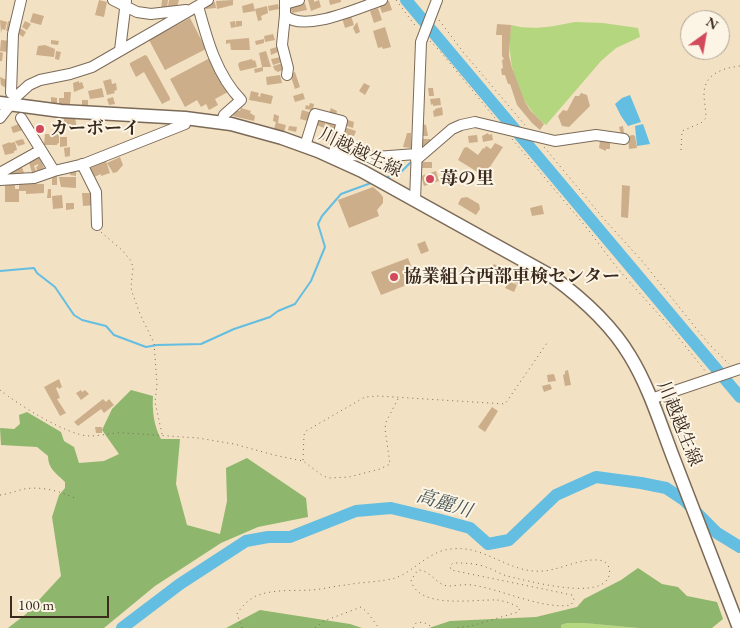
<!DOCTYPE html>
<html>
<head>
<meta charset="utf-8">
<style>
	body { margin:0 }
	#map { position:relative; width:740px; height:628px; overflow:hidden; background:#f3e1c3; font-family:"EB Garamond",serif }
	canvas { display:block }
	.north { position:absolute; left:680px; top:10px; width:50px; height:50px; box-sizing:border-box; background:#fcf5e5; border:1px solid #afa495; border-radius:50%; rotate:32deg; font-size:14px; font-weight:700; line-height:20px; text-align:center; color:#3b2a1e }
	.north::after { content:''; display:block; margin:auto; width:18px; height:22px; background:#d1495b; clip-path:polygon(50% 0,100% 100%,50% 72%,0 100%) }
	.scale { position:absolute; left:10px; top:596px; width:99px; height:22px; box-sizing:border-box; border:2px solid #3b2a1e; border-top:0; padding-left:6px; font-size:15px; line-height:18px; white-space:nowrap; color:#3b2a1e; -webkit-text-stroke:4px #fcf5e5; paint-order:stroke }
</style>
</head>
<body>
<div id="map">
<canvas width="740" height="628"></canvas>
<div class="north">N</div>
<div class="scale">100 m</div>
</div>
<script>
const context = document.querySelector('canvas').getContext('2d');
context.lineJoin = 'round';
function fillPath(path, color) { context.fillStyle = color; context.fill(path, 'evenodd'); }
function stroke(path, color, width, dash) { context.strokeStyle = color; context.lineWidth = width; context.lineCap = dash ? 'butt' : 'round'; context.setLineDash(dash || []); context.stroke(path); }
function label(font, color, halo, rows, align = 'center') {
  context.font = font + ' "EB Garamond","Noto Serif JP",serif'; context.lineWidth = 4; context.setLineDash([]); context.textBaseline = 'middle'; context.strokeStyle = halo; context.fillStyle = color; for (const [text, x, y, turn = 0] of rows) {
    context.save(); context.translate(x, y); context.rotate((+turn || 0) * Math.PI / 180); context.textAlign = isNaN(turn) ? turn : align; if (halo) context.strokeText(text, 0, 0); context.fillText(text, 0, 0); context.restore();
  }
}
const green = new Path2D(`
	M575 22 603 23 638 28 640 37 616 48 601 61 546 125C516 102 506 61 511 25 533 31 554 26 575 22Z
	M567 623H585L638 628H561V625Z`);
const forest = new Path2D(`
	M131 390 153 396C152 411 154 426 161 439H180L176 484 187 525 220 534 227 501 226 468 247 458 306 498 308 517 258 527 221 543 155 586 104 628H8L26 614 61 576 52 517 59 495 65 488V482C56 473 48 469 48 456L37 447 1 445 0 428 14 429 20 424 19 415 27 412 61 432 64 441 74 447 79 463 104 461 119 454 102 430 112 409Z
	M638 568 662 584 678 587 687 596 717 602 723 619 712 628H638L584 623H567L561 625V628H429L450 621 536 617 577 607 584 599 621 580Z
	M260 610 350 624 362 628H226Z`);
const water = new Path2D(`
	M630 95 641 122 628 126 621 116 615 104 622 98Z
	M643 124 650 144 637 146 635 126Z`);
const stream = new Path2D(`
	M385 178 400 173 410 163
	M0 271 34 268 37 273 55 287 74 315 82 320 106 326 114 335 146 347 157 345 201 344 234 329 270 317 278 311 295 304 311 281 325 247 318 224 322 216 341 194 371 183`);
const river = new Path2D(`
	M406 0 740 397
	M122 628 180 584 246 541 268 537H290L356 511 391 508 437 519 470 528 488 544 509 540 556 495 596 477 641 483 666 488 684 500 717 533 740 547`);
const building = new Path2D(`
	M99 0 107 2 104 17 95 15Z
	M162 0H168L167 9H161Z
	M169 0H179L177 7 168 6Z
	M233 0V5L217 9 216 1Z
	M308 0H314V2L319 0 321 7 311 11Z
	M329 0H341V2L330 5Z
	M389 1 392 10 382 13 379 4Z
	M215 2 216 8 206 9 205 5Z
	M253 3 255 11 243 13 242 6Z
	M305 3 307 10 292 13 290 6Z
	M278 4 279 9 269 11 268 6Z
	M267 6 268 13 261 16 262 20 258 21 255 9Z
	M378 8 382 20 374 23 370 11Z
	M33 13 44 16 41 25 30 22Z
	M351 16 354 25 345 28 342 18Z
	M190 18 206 49 165 70 149 40Z
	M0 20 7 22 5 30 2 29 1 33Z
	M8 21 12 22 11 31H6Z
	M25 21 31 24 27 30 22 27Z
	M235 21 236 27 231 28 230 22Z
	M236 21H242V26L236 27Z
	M357 22 360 32 356 34 353 28Z
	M497 24 511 25 509 56 512 68 525 102 530 110 544 124 540 130 532 123 517 105 510 84H508L505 75H502L501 69 503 68 502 60 504 59 502 56V35H496Z
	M385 27 391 47 383 49 382 47 378 48 373 31Z
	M20 28 26 32 23 37 17 33Z
	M273 34 275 40 265 42 264 36Z
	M249 38 250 50H231L230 43 226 44V40Z
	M264 39V43L256 45 255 41Z
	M1 40 10 41 8 52 0 51Z
	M51 40 59 41 58 45 51 44Z
	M45 45 55 49 54 57 36 55 38 46Z
	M277 47 278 52 271 55 270 49Z
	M56 51 61 52 59 60 55 59Z
	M266 51 271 67H262L259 53Z
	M0 52 3 53 2 61H0Z
	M145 55 147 56 170 98V100L162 104 144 72 136 77 130 65V63Z
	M281 57 282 62 273 65 271 59Z
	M210 58 228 92 215 99 218 105 209 110 206 104 201 107 197 100 185 107 170 79Z
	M252 59 253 61 255 60 257 67 240 71 238 64 240 62Z
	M283 63 284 70 277 72 276 70 275 71 273 66Z
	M263 67V71L255 73 254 69Z
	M295 72 300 87 295 89 290 74Z
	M280 75 282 83 267 85 266 77Z
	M0 77 9 81 6 88 1 85Z
	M111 79 112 84 116 83 117 90 114 91 115 93 107 95 103 81Z
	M79 81V83L82 82 84 88 74 92 73 83Z
	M364 83 370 86 365 95 359 91Z
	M102 88 104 97 90 99 88 91Z
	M428 88H433L434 96H429Z
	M251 91 259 93 258 96 260 97 261 93 273 96 271 104 249 100Z
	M64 92H71L70 104H59V98H64Z
	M303 93 305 99 295 102 293 96Z
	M581 93 587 95 590 106 569 127 562 126 558 116 563 110 567 111 575 96H579Z
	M51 97 57 98V104L51 103Z
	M113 97 115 104 109 105 107 99Z
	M440 98 441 105 433 106V104L431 105 430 99Z
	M82 100H88V106H82Z
	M310 103 314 104 313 110 305 109 306 105 309 106Z
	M442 107 443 115 434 117 433 111 435 110V109Z
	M241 108 251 111 250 113 255 116 254 121 233 116 235 110 240 111Z
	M331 108 337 111 336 115 329 113Z
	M302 110 312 113 308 121 300 119Z
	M274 114 279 116 278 123 286 125 284 132 274 129 276 122 273 121Z
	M64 117H75L77 130 68 128 66 123H64Z
	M316 118 326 120 324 128 314 124Z
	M345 119 354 122 353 128 344 125Z
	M327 120 338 123 336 129 325 126Z
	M21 123 23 130 13 133 11 127Z
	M422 124 426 125 428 136H419Z
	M289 126 297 127 296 132 288 130Z
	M623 126 624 133 621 134 619 127Z
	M344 127 356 131 354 136 348 135 347 140 341 138Z
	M321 133 335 137 333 149 328 147V141L320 139Z
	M407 133H411V148L403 147Z
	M488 133 489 135 492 134 493 140 483 142 482 136Z
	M45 134H59V143L57 144V145H44Z
	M477 135 478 142 469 143 468 136Z
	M633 135 635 136 637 148 629 149 628 136Z
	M60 137H67V146L60 147Z
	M23 139 25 144 18 146 15 141Z
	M340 139 349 141 347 148 340 146Z
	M420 139H430V145L425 146 420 145Z
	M600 141H610V149H606V151L599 148Z
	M10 142V143L15 142 17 150 14 151V153L5 155 2 145Z
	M495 143 503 147 484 176 458 160 464 148 467 147 478 155 483 148 484 149 486 146 491 149Z
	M70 147V156L65 157 64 148Z
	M38 154 44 162 42 163 44 168 37 171 36 167 38 166V164L34 166 37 174 33 176 28 159Z
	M120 157 123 165 117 172 113 173 107 163Z
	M106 161 110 173 101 176V174L92 178 88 169Z
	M421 162H432V168H421Z
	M22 167 24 173 12 179 10 173Z
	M70 171H76V176L70 175Z
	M436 171 439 181 424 186 421 176Z
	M57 175V185H52V176Z
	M59 177H76V188L61 187Z
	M5 182 15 184V189H19V184H44V193L26 194V191H19V202H5Z
	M622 185 630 186 628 218 621 217Z
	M373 187 380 193 383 197V203L377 210 379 216 349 228 338 200Z
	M48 189H51V198H47Z
	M82 193H94L95 205 83 206Z
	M62 195 63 208 53 209 52 196Z
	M467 197 479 204 480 209 476 215 458 204 461 198Z
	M66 203H74V209L66 210Z
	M542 205 544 214 532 216 530 208Z
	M425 241 429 251 421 254 417 244Z
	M408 258 417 281 381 295 371 272Z
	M494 264 504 269 500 277 495 274 496 272 491 269Z
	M516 268 523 272 522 275 525 277 519 285 510 280Z
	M509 281 517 285 514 292 505 288Z
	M568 370 571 385 565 386 563 375 565 374V371Z
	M554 374 556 381 548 382 547 375Z
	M59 379 62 387 59 389 58 387 56 388 60 398 57 399 66 413 60 416 44 387Z
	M550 384 552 389 544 392 542 386Z
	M81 390 82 392 85 390 89 394 81 400 76 393Z
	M103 399 106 402 109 399 114 405 104 413 101 409 78 426 74 422Z
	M492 407 498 411 485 432 478 427Z
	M95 427H102V433H96Z`);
const path = new Path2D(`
	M396 0 417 28
	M439 20 464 53 525 125
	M430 41 440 51 495 118
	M512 139 586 227 618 269 669 326 706 372
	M544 147 604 219 643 262 708 343 729 364
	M681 150 682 131 701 123 706 118C706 110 704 102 704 94 704 74 723 68 740 66
	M101 232 123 251 131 261 133 267 131 287 132 292 140 314 154 343 157 384 155 402 162 434
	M0 390C17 404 68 436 90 436 101 436 113 432 125 433L198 438 234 444 274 455 303 461 323 476 329 478 349 477 380 469 390 464 385 429 386 422 399 397
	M303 460 304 435 306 431 365 397 378 396 505 404 547 343
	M0 495C8 494 16 491 24 489 41 486 59 491 75 498
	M242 628 237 614C242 606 248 600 256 596 273 589 294 591 312 590 324 589 335 586 346 585 360 582 382 582 395 578 414 572 428 551 451 549 482 545 505 569 534 571 556 573 575 559 597 560 601 560 604 561 607 564 611 569 610 577 606 581 591 598 528 581 507 576 498 573 489 567 479 565 470 563 462 563 453 563L450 566 451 570 572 595 574 600 571 605C543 610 501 589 472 585 463 584 455 586 448 586 436 585 431 570 418 570L411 580C418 610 475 599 497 600 505 601 513 604 520 608L518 612 471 626 454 628
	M315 628 324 621 361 607 367 612 379 628
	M413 628 416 623 423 622 434 628`);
const minor = new Path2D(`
	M113 0 137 12 151 14 186 10
	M285 0V15C303 34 360 7 382 0
	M285 4 299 0
	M198 6C207 39 216 74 241 100L224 115 222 123
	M285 15 282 45 288 68 287 75
	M120 50 126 1
	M11 93 13 34 21 0
	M0 118 18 95 29 85 40 80 70 74 92 67 208 0
	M305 146 315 114 342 121 333 156
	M41 150 54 171 84 164 185 124V118
	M330 156 352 155 376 157 416 154
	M416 160 452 129 461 125 475 122 555 141 596 135 624 139
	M82 164 96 192 97 225
	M0 173 41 150 21 118
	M0 180 34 178 54 171
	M415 200 421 42 437 0
	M651 399 740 369`);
const major = new Path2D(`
	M0 103 61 111 185 118 231 124 282 138 318 151 362 171 553 277C583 299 611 324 630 356 649 387 660 423 673 457 695 514 717 571 739 628`);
const markers = [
	[40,129,5,"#d1495b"],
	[430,179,5,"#d1495b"],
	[394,277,5,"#d1495b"]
];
const poiNames = [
	["カーボーイ",50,129],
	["苺の里",440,179],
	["協業組合西部車検センター",404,277]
];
const streetNames = [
	["川越越生線",360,153,26],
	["川越越生線",679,424,68]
];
const waterNames = [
	["高麗川",444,504,17]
];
fillPath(green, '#b3d67e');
fillPath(forest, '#8eb76d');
fillPath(water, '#63bee1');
stroke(stream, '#63bee1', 2);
stroke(river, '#63bee1', 12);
fillPath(building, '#ccae8a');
stroke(minor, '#7b6a58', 12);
stroke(major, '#7b6a58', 15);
stroke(path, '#7b6a58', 1, [1, 4]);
stroke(minor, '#fff', 10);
stroke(major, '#fff', 12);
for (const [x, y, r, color] of markers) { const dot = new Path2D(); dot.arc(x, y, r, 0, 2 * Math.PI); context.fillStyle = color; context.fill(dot); stroke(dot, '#fcf5e5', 2); }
label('bold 18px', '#3b2a1e', '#fcf5e5', poiNames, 'left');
label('18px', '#3b2a1e', '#fcf5e5', streetNames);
label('italic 19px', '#475658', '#fcf5e5', waterNames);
</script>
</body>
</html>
